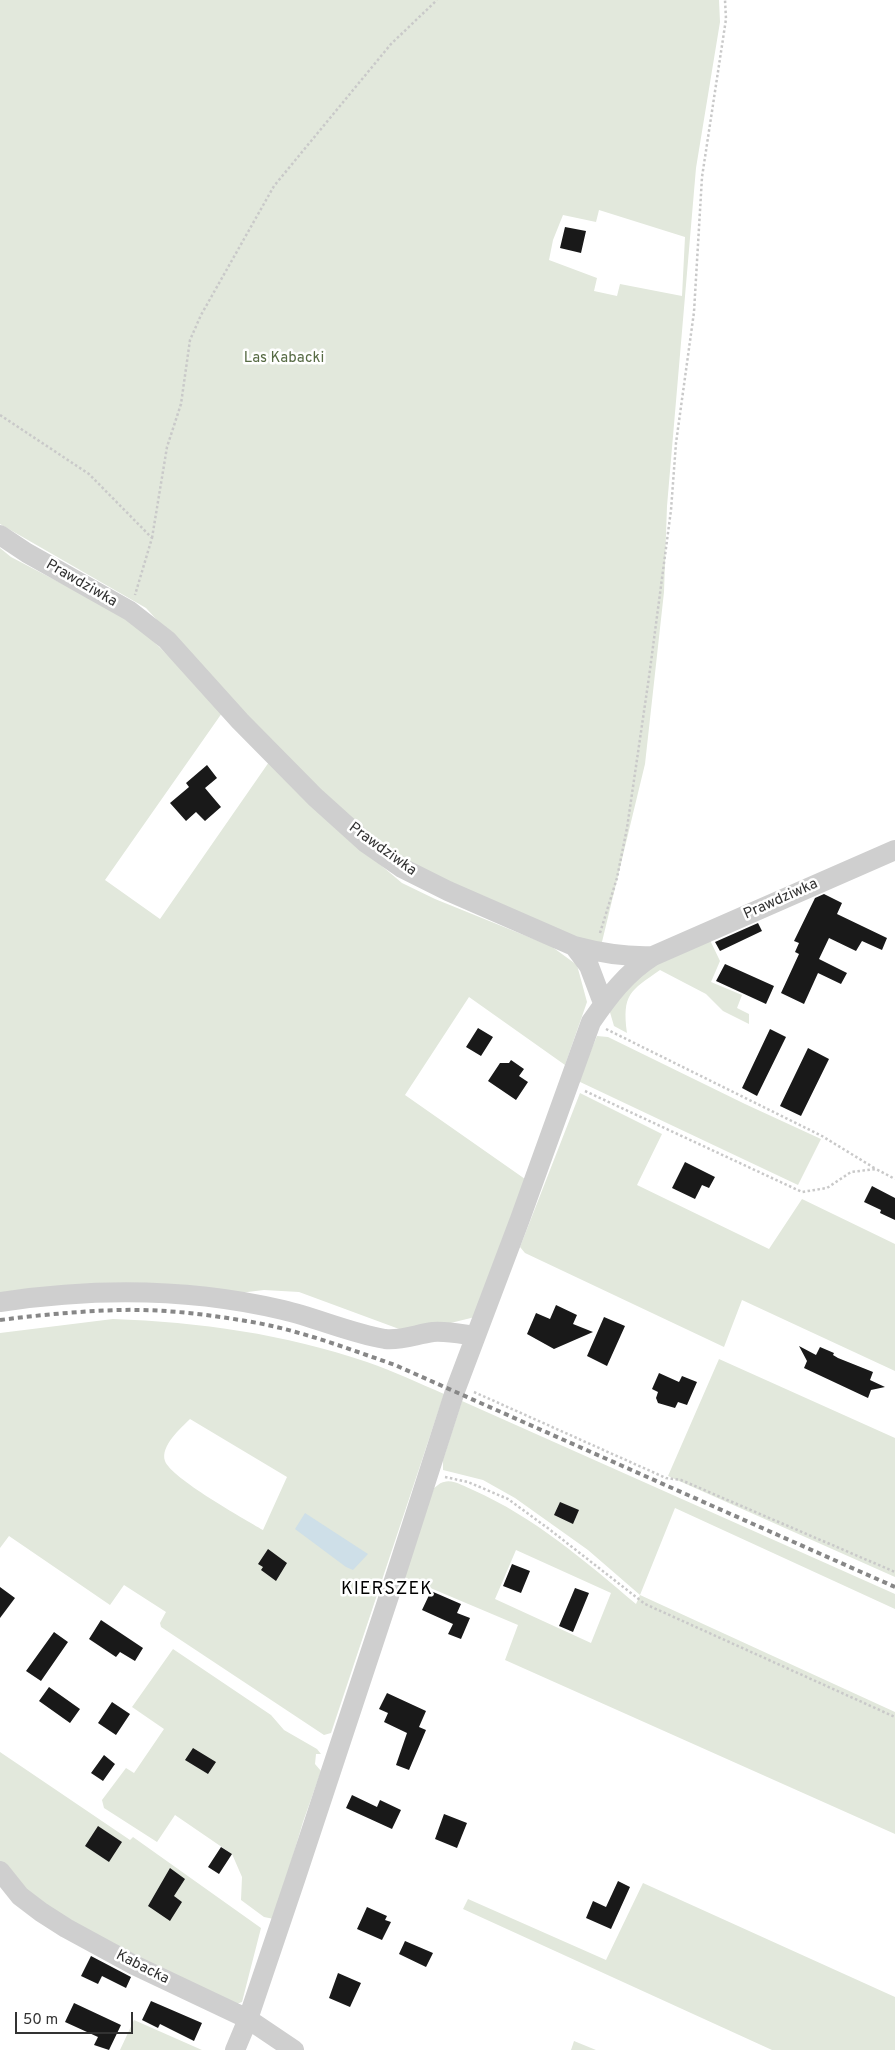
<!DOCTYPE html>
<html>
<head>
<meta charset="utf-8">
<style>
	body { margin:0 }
	#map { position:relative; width:895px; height:2050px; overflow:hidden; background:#fff; font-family:Overpass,sans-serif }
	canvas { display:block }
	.scale { position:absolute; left:15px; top:2012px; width:118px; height:22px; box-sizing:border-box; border:2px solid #323232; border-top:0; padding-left:6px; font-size:15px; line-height:18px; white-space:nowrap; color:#323232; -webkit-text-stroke:4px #fff; paint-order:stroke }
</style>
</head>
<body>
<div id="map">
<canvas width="895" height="2050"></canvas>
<div class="scale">50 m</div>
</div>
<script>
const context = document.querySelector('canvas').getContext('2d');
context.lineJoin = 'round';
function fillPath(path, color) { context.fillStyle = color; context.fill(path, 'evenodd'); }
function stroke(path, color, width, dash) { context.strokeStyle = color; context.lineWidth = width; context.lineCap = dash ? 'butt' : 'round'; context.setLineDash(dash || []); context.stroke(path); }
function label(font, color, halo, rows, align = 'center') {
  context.font = font + ' Overpass,sans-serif'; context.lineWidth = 5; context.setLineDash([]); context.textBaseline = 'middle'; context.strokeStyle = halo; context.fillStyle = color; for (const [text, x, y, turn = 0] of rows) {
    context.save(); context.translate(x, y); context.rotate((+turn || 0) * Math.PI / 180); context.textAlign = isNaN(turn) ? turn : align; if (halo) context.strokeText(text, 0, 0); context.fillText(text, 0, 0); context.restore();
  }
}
const green = new Path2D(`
	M0 0H719L720 22 696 168 667 506 664 592 645 764 601 946 461 894 389 850 282 757 146 608 0 524ZM599 210 685 237 682 296 620 284 617 296 594 291 597 278 549 260 553 240 563 215 596 222Z
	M0 548 11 557 116 612 149 637 185 672 222 713 105 880 160 919 269 762 337 828 402 883 435 899 551 946 577 965 587 1002 565 1065 469 997 405 1095 525 1179 475 1317 410 1333 299 1292 264 1290 239 1293 0 1294Z
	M709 938 720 961 711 982 742 995 737 1008 749 1014V1024L723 1011 706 994 660 970C630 991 622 994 627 1033L614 1026 609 1009 631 982 650 968Z
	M597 1036 608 1037 745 1104 821 1139 798 1185 578 1081Z
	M580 1093 662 1134 637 1185 769 1249 802 1199 895 1244V1371L742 1300 724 1347 525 1253 520 1247Z
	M113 1319C199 1322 285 1334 367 1362 393 1371 419 1383 444 1394L331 1733 324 1735 161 1627 160 1623 166 1612 124 1585 110 1605 9 1536 0 1548V1333ZM190 1419 287 1477 263 1530C244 1519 171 1478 165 1461 160 1446 181 1428 190 1419Z
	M719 1359 895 1438V1577L668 1476Z
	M462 1401 895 1594V1609L675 1508 640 1595 895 1712V1834L505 1660 518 1625 402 1576 434 1488C437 1486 441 1482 444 1482 453 1479 465 1487 473 1490 534 1517 585 1561 636 1604L640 1595 588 1550 515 1498 483 1480 443 1470V1460ZM516 1550 611 1593 591 1643 495 1599Z
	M173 1649 271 1715 284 1730 317 1749 321 1754H316L315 1764 321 1771 303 1822 274 1919 264 1917 241 1900 242 1877 232 1854 175 1815 157 1842 104 1808 102 1800 126 1768 134 1773 164 1729 132 1707Z
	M0 1752 130 1840 133 1837 261 1928 242 2002 234 2005 113 1947 17 1888 0 1865Z
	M643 1883 895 1997V2050H772L463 1909 468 1899 606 1960Z
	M134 2020 202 2050H120Z
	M574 2041 596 2050H571Z`);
const water = new Path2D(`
	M305 1513 368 1554 353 1570 346 1567 295 1529Z`);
const building = new Path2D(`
	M565 227 586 231 581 253 560 248Z
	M207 765 217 778 205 788 221 807 205 821 196 812 186 821 170 803 189 787 186 783Z
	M824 894 842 903 837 914 887 938 882 950 862 941 856 951 829 938 819 959 847 973 841 984 818 973 804 1004 781 993 799 954 795 952 799 943 794 941 815 898Z
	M758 923 762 931 720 951 715 942Z
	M725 964 774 986 766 1004 716 981Z
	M478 1028 493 1037 481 1056 466 1047Z
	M770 1029 786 1037 757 1096 742 1088Z
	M808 1048 829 1059 801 1116 780 1106Z
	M511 1060 524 1069 519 1076 528 1082 516 1100 488 1081 500 1063H509Z
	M685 1162 715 1177 709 1188 702 1185 695 1199 672 1188Z
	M872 1186 895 1198V1220L880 1213 881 1210 864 1202Z
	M556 1305 577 1315 573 1324 593 1332 554 1349 527 1334 536 1313 550 1319Z
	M604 1317 625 1326 607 1366 587 1356Z
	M799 1346 816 1355 820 1347 834 1353 833 1355 838 1358 873 1372 870 1380 885 1387 871 1390 868 1398 804 1368 807 1361Z
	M659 1373 679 1382 682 1376 697 1382 687 1405 678 1402 675 1408 658 1403 656 1398 658 1392 652 1389Z
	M560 1502 579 1510 573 1524 554 1515Z
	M268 1549 287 1563 276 1581 261 1570 263 1567 258 1564Z
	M512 1564 530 1571 521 1593 503 1586Z
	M0 1587 15 1598 0 1618Z
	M575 1588 589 1593 573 1632 559 1626Z
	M431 1591 461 1604 457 1613 470 1618 461 1639 448 1634 453 1624 422 1610Z
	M101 1620 143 1648 135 1661 120 1652 116 1657 89 1639Z
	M54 1632 68 1642 41 1681 26 1671Z
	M49 1687 80 1709 70 1723 39 1701Z
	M387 1693 426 1711 419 1727 426 1730 409 1770 396 1765 407 1733 384 1722 388 1713 379 1709Z
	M112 1702 130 1714 116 1735 98 1723Z
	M193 1748 216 1762 208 1774 185 1760Z
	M104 1755 115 1764 103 1781 91 1773Z
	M352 1795 377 1807 380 1800 401 1810 392 1829 346 1808Z
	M444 1814 467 1823 457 1848 435 1839Z
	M98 1826 122 1842 109 1862 85 1846Z
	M221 1847 232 1854 219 1874 208 1867Z
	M170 1868 185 1879 174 1896 182 1902 170 1921 148 1906Z
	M618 1881 630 1887 611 1929 586 1918 593 1901 606 1907Z
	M367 1907 387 1916 385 1920 391 1922 382 1940 357 1929Z
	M405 1941 433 1953 426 1967 399 1954Z
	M91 1956 131 1977 126 1988 102 1976 98 1984 81 1976Z
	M338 1973 361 1983 350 2007 329 1998Z
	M151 2001 202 2023 194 2041 160 2024 158 2028 142 2020Z
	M74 2003 121 2025 109 2050 94 2045 98 2037 65 2022Z`);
const path = new Path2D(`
	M0 415 89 474 152 538 135 595
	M152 538 167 447 181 404 190 340 201 315 274 186 391 44 437 0
	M600 933 617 878 627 828 649 677 671 510 676 443 694 312 702 177 726 19 725 0
	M606 1029 822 1136 876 1169
	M585 1091 802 1192 827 1188 851 1172 876 1169 895 1179
	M474 1392 666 1478 681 1480 895 1572
	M445 1477 468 1482 508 1499 549 1529 645 1604 895 1717`);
const minor = new Path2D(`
	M0 535 27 553 130 611 167 640 240 721 315 797 366 843 402 868 448 891 574 946C600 953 626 957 653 956L895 850
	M574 946 589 966 603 1003
	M0 1302C93 1288 190 1288 283 1310 317 1318 350 1333 385 1339 401 1341 417 1334 433 1332 448 1331 461 1334 475 1336
	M0 1871 20 1896 41 1912 66 1928 134 1965 248 2019 294 2050
	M235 2050 248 2019 296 1877 390 1593 455 1391 520 1219 591 1022C609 996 626 973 653 956`);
const rail = new Path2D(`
	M0 1320C40 1315 81 1311 121 1310 162 1309 205 1314 246 1321 297 1329 346 1348 395 1365L895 1587`);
const parkNames = [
	["Las Kabacki",284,359]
];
const streetNames = [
	["Prawdziwka",81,584,30],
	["Prawdziwka",382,850,36],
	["Prawdziwka",781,900,-24],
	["Kabacka",142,1968,27]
];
const quarterNames = [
	["KIERSZEK",387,1590]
];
fillPath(green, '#e2e8dc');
fillPath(water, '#cedfe8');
fillPath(building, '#191919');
stroke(path, '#c9c9c9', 2.5, [2.5, 2.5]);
stroke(minor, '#cfcfcf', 20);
stroke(rail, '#878787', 4, [5, 4]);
label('15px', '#566a43', '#fff', parkNames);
label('15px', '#323232', '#fff', streetNames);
context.letterSpacing = '1px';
label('18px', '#000', '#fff', quarterNames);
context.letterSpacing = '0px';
</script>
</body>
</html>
